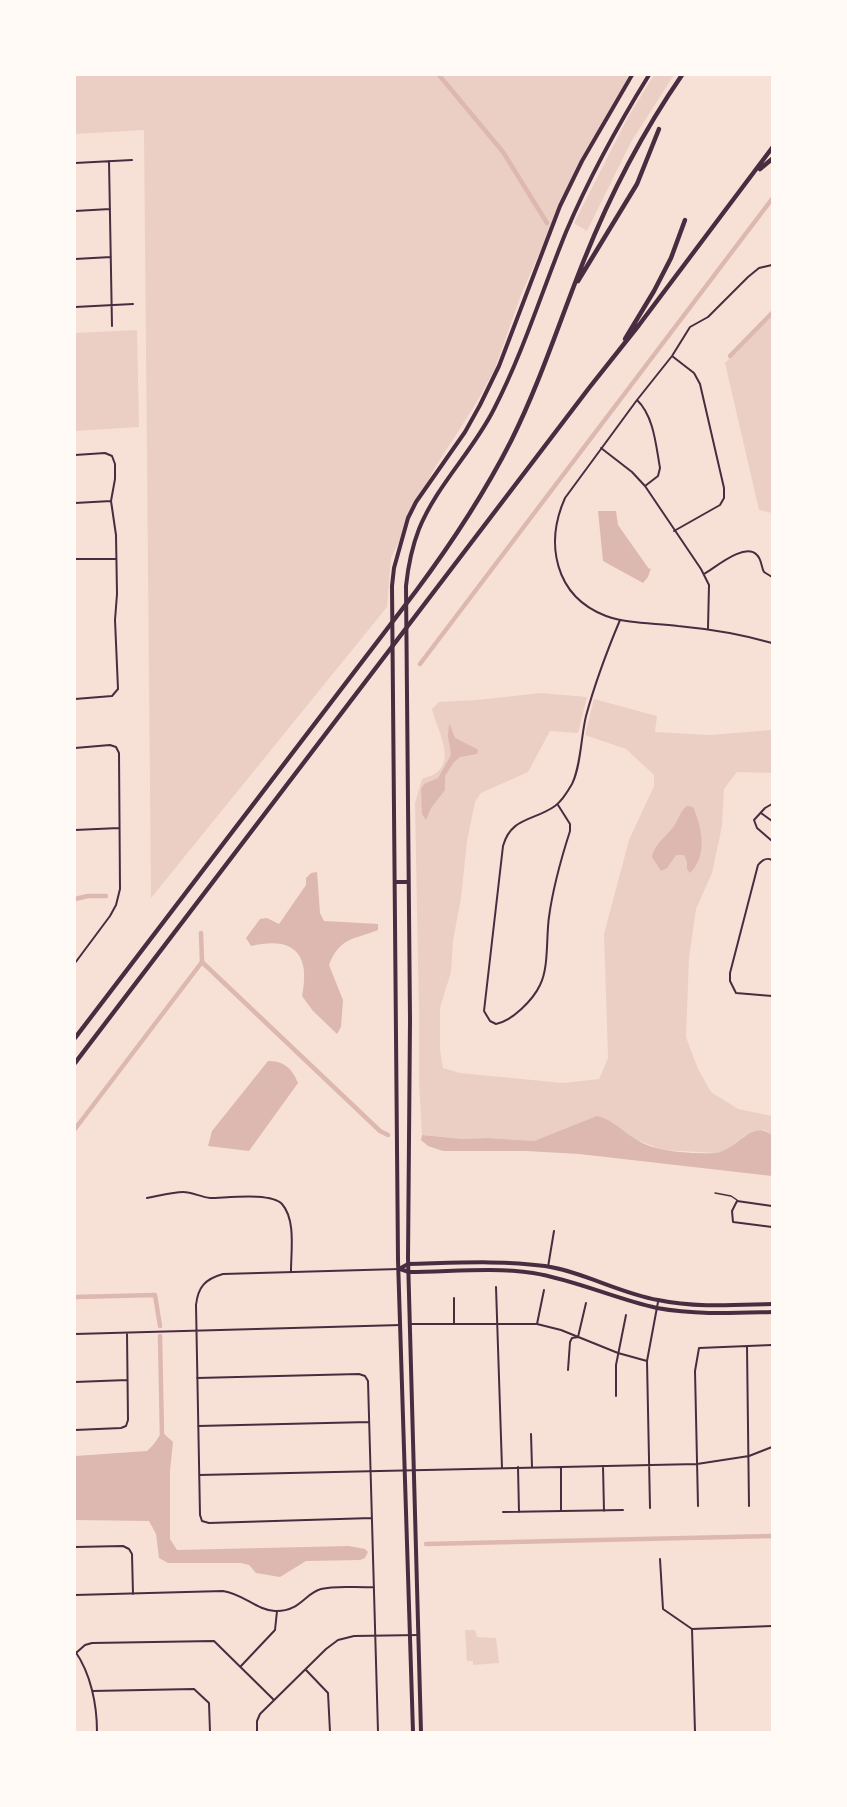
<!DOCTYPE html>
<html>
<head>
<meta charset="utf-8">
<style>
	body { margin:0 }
	#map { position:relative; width:847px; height:1807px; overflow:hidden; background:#f7e1d7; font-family:"IBM Plex Sans",sans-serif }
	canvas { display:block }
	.frame { position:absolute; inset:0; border:76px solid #fffaf5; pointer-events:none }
</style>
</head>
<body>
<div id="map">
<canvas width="847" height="1807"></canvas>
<div class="frame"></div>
</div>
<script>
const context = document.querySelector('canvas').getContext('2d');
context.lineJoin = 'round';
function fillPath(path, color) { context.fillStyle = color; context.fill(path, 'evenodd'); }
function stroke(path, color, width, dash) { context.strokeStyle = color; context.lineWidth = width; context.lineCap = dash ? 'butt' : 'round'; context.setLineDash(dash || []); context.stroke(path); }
const green = new Path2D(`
	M75 75H629L560 206 521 295 494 371 475 405 434 469 391 558 387 607 151 898 144 130 75 134Z
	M654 75H674L631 142 587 231 574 223 628 117Z
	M772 316V513L759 510 725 363Z
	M137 330 139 427 75 431V333Z
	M541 693 587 697 578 733 550 731 528 772 481 793 475 802 467 841 461 898 453 941 451 972 440 1008V1050L443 1068 460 1073 563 1083 599 1079 608 1058 604 934 629 840 654 786V775L626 749 585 735 594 699 657 716 655 732 709 735 772 730V773L737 772 724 789 722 826 712 873 696 909 689 958 686 1037 698 1069 711 1092 738 1109 772 1116V1135L765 1130 744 1136 727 1150 716 1153 663 1150 637 1140 613 1123 597 1117 534 1141 487 1138 462 1139 422 1135 419 1081V1015L415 803 422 779C426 777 432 776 436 773 456 760 436 727 432 709L439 702 476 700Z
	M465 1630H475L477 1637 496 1638 499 1663 473 1665V1661H467Z`);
const water = new Path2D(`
	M598 511H616L618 525 649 569 651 568 648 577 643 583 603 561Z
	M449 725H450L455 738 477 749 478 751 477 754 460 757 454 762 445 776V790L431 808 426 820 422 814 421 789 424 784 438 778 451 755 448 736Z
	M687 806 693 807C702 827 708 856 690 873L687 869V862L684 855H676L667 868 661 871 652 857C655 843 666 837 674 826 679 819 680 811 687 806Z
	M317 872 320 913 324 921 378 924V930C353 940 340 937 329 965L343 1000 341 1027 337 1034 313 1011 302 996C311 953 293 936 251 946L246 938 260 919 267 918 279 924 306 885V878L311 873Z
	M268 1061C284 1061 292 1068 298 1083L249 1151 208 1146 212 1131Z
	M597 1116C613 1120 624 1132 637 1140 655 1152 693 1154 715 1153 737 1151 750 1119 772 1135V1176L579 1154 526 1151H443L428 1146 421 1140 422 1135 462 1139 487 1138 534 1141Z
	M162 1432 173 1442 170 1471V1539L177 1550 349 1546 365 1549 368 1552 365 1558 360 1560 306 1561 280 1577 256 1573 249 1565 241 1563H168L159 1558 156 1534 149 1521 75 1520V1456L147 1451 154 1444Z`);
const canal = new Path2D(`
	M439 75 503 152 547 223
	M730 356 772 313
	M420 664 772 199
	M75 899 88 896H106
	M201 933 202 962 380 1131 388 1135
	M75 1129 202 962
	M75 1297 155 1295 160 1326
	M160 1336 162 1437
	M426 1544 772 1536`);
const service = new Path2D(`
	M715 1193 731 1196 737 1200`);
const minor = new Path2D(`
	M109 161 112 326
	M75 163 132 160
	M75 211 110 209
	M75 259 111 257
	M772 265 759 268 748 277 708 317 690 327 672 356 637 400 565 498C545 543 554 596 606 616 628 624 654 623 678 626 710 629 741 634 772 643
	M75 307 133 304
	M672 356 694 373 700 384 724 488V498L720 505 674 531
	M637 400C654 416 656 446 660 468L658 476 645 486
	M601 448 632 472 645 486 701 569 709 585 708 628
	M75 455 105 453 112 456 115 464V479L111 501 116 535 117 594 115 620 118 689 112 696 75 699
	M75 503 111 501
	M75 559H116
	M704 574C716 567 745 542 757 555 762 560 761 567 764 572L772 577
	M75 748 110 745 116 747 119 753 120 889 116 905 110 916 75 963
	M772 804 765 808 754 820 757 828 772 841
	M558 805 570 824V831C561 859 553 887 549 917 546 937 549 968 540 985 533 1000 512 1021 496 1024L490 1021 484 1011 503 846C511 817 534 821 555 806 562 801 568 791 572 784 581 766 581 736 586 716 595 683 607 651 620 620
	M761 813 772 821
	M75 830 119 828
	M772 860C766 857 762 860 758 865L730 973V981L736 993 772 996
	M147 1198C159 1196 172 1192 183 1192 192 1192 201 1197 210 1198 226 1198 271 1192 282 1204 296 1220 291 1251 291 1271
	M772 1206 737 1201 732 1211 733 1222 772 1227
	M548 1267 554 1231
	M496 1287 502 1468
	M454 1323V1298
	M410 1324H537L561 1330 618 1353 647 1361
	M537 1324 544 1290
	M75 1334 401 1325
	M747 1347 749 1506
	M568 1370 570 1342 572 1338 578 1337 586 1303
	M197 1378 359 1374 365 1376 368 1381 378 1732
	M75 1382 127 1380
	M616 1396V1365L626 1315
	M198 1426 369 1422
	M75 1430 121 1428 126 1426 128 1420 127 1333
	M531 1434 532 1467
	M603 1466 604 1511
	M518 1467 519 1512
	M561 1467V1511
	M199 1475 697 1464 749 1456 772 1447
	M698 1506 695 1371 699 1348 772 1345
	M650 1508 647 1361 658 1302
	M503 1512 623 1510
	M372 1518 209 1523 202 1521 200 1515 196 1305C198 1287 205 1279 223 1274L399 1269
	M75 1547 123 1546 129 1549 132 1554 133 1594
	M660 1559 663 1609 692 1629 695 1732
	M75 1595 223 1591C244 1594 256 1610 275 1611 300 1612 305 1593 321 1589 337 1585 357 1588 374 1587
	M692 1629 772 1626
	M75 1651C91 1674 97 1705 97 1732
	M76 1653 85 1645 92 1643 214 1641 274 1700
	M241 1666 275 1630 277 1611
	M306 1670 328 1693 330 1732
	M92 1691 194 1689 209 1703 210 1732
	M257 1732V1721L260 1714 326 1649 338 1640 354 1636 419 1635`);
const secondary = new Path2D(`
	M399 1269 408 1264C454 1263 500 1260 545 1266 584 1272 619 1293 658 1300 696 1308 734 1305 772 1304
	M400 1269 409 1272C449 1272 492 1267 533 1273 576 1280 615 1299 657 1308 695 1315 734 1313 772 1312`);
const primary = new Path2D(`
	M395 882H408
	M413 1732 398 1260 392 586 394 568 408 518 416 502 465 432 480 405 499 366 560 206 582 161 632 75
	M421 1732 408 1258 410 1020 406 586C408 567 412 547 419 529 437 485 473 451 494 409 523 353 542 291 566 232 589 178 618 125 649 75`);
const motorway = new Path2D(`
	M760 169 772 159
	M578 281 637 184 659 129
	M625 339 654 291 671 258 685 220
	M75 1038 416 591C451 544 484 494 511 441 540 383 560 320 584 260 610 195 642 133 682 75
	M75 1063 589 388 639 325 772 148`);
fillPath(green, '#ebcfc5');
fillPath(water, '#dcb8b0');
stroke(canal, '#dcb8b0', 4.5);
stroke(service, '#4a2c40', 1.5);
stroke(minor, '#4a2c40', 2);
stroke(secondary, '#4a2c40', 4);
stroke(primary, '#4a2c40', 4);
stroke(motorway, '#4a2c40', 4.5);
</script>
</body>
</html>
